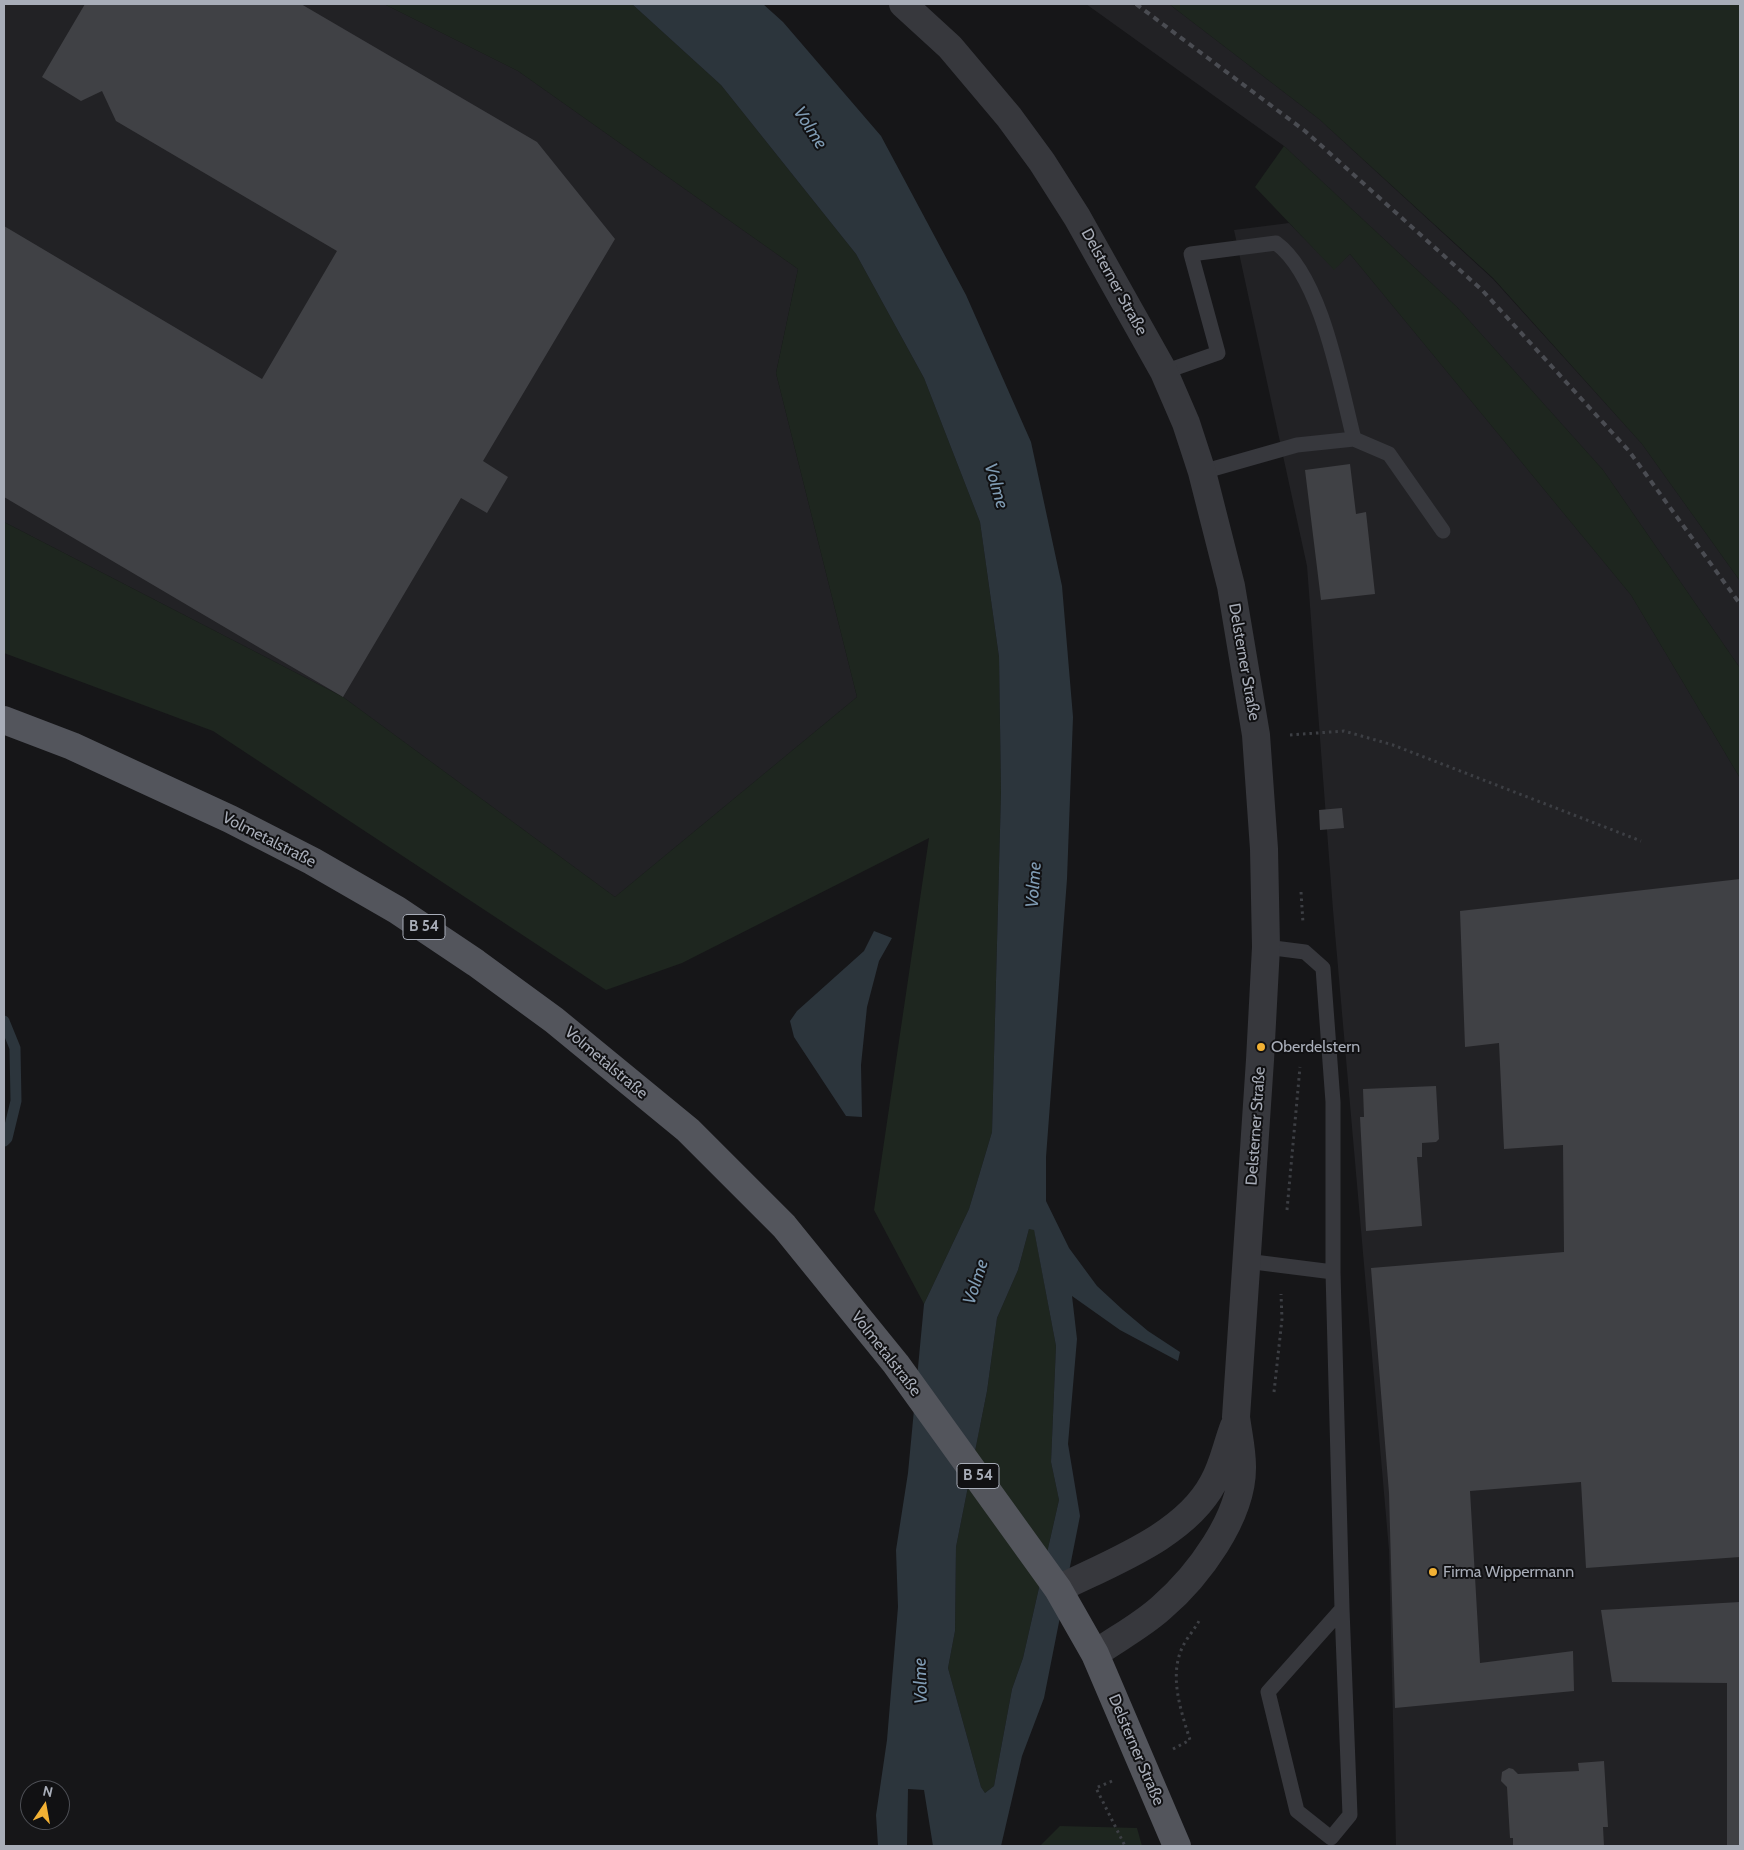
<!DOCTYPE html>
<html>
<head>
<meta charset="utf-8">
<style>
	body { margin:0 }
	#map { position:relative; width:1744px; height:1850px; overflow:hidden; background:#161618; font-family:Cabin,sans-serif }
	canvas { display:block }
	.frame { position:absolute; inset:0; border:5px solid #a8adb8; pointer-events:none }
	.north { position:absolute; left:20px; top:1780px; width:50px; height:50px; box-sizing:border-box; background:#111113; border:1px solid #4d4f55; border-radius:50%; rotate:12deg; font-size:14px; font-weight:700; line-height:20px; text-align:center; color:#a8adb8 }
	.north::after { content:''; display:block; margin:auto; width:18px; height:22px; background:#f2b134; clip-path:polygon(50% 0,100% 100%,50% 72%,0 100%) }
</style>
</head>
<body>
<div id="map">
<canvas width="1744" height="1850"></canvas>
<div class="frame"></div>
<div class="north">N</div>
</div>
<script>
const context = document.querySelector('canvas').getContext('2d');
context.lineJoin = 'round';
function fillPath(path, color) { context.fillStyle = color; context.fill(path, 'evenodd'); }
function stroke(path, color, width, dash) { context.strokeStyle = color; context.lineWidth = width; context.lineCap = dash ? 'butt' : 'round'; context.setLineDash(dash || []); context.stroke(path); }
function label(font, color, halo, rows, align = 'center') {
  context.font = font + ' Cabin,sans-serif'; context.lineWidth = 4; context.setLineDash([]); context.textBaseline = 'middle'; context.strokeStyle = halo; context.fillStyle = color; for (const [text, x, y, turn = 0] of rows) {
    context.save(); context.translate(x, y); context.rotate((+turn || 0) * Math.PI / 180); context.textAlign = isNaN(turn) ? turn : align; if (halo) context.strokeText(text, 0, 0); context.fillText(text, 0, 0); context.restore();
  }
}
const built = new Path2D(`
	M4 4H384L518 71 798 269 776 373 857 697 615 897 343 697 4 522Z
	M1086 4H1169L1319 119 1493 279 1642 444 1740 581V668L1603 470 1457 307 1284 146Z
	M1289 223 1334 269 1350 254 1631 595 1740 778V1846H1396L1389 1550 1333 910 1307 566 1234 230Z`);
const green = new Path2D(`
	M384 4H632L721 85 856 254 924 378 980 522 999 657 1001 792 992 1132 969 1209 924 1304 874 1210 929 838 682 963 606 990 213 731 4 653V522L343 697 615 897 857 697 776 373 798 269 518 71Z
	M1169 4H1740V581L1642 444 1493 278 1319 119Z
	M1284 146 1457 307 1603 470 1740 668V778L1631 595 1350 254 1334 270 1255 187Z
	M1029 1229H1034L1056 1346 1051 1462 1059 1500 1023 1658 1012 1689 994 1786 985 1793 981 1787 948 1668 955 1631 956 1547 987 1391 997 1318 1018 1270Z
	M1060 1826 1137 1828 1142 1846H1040Z`);
const water = new Path2D(`
	M632 4H763L783 22 881 136 966 295 1031 442 1062 586 1073 717 1067 879 1046 1157V1201L1069 1248 1097 1286 1123 1310 1148 1331 1180 1352 1178 1361 1120 1330 1072 1296 1077 1339 1068 1444 1080 1516 1044 1698 1022 1756 1001 1846H933L924 1790 908 1789 907 1846H878L876 1815 887 1740 898 1607 896 1550 908 1473 924 1304 969 1209 992 1132 1001 792 999 657 980 522 924 378 856 254 721 85ZM1029 1229 1034 1230 1056 1346 1051 1462 1059 1500 1023 1658 1012 1689 994 1786 985 1793 981 1787 948 1668 955 1631 956 1547 987 1391 997 1318 1018 1270Z
	M874 931 892 938 879 961 867 1007 861 1065 862 1117 846 1116 794 1037 790 1021 797 1011 864 951Z`);
const stream = new Path2D(`
	M4 1021 15 1048 16 1101 7 1138 4 1141`);
const building = new Path2D(`
	M85 4H301L537 142 615 239 483 461 508 477 487 513 461 498 343 697 4 497V226L262 379 337 251 116 121 102 91 81 101 42 77Z
	M1350 464 1356 514 1366 512 1375 594 1321 600 1305 470Z
	M1342 808 1344 828 1320 830 1319 810Z
	M1740 879V1557L1586 1568 1581 1482 1470 1491 1480 1663 1573 1651 1574 1691 1395 1708 1389 1493 1371 1268 1564 1252 1563 1145 1504 1149 1499 1043 1465 1047 1460 911Z
	M1436 1086 1439 1139 1436 1142 1422 1143V1157H1417L1422 1226 1366 1231 1360 1117H1364L1363 1089Z
	M1740 1602V1846H1727V1683L1612 1682 1601 1610Z
	M1604 1761 1608 1827H1603L1604 1846H1513V1838H1510L1507 1787 1501 1781 1502 1772 1509 1768 1513 1769 1518 1774 1579 1771 1578 1763Z`);
const path = new Path2D(`
	M1290 735 1344 731 1393 745 1641 841
	M1301 892 1303 923
	M1287 1210 1300 1067
	M1274 1392 1282 1319 1281 1294
	M1173 1749 1190 1740C1181 1711 1169 1677 1182 1648 1186 1639 1194 1630 1199 1621
	M1112 1781 1096 1788 1125 1846`);
const service = new Path2D(`
	M1164 372 1218 353 1191 254 1276 243C1322 277 1340 385 1354 439
	M1202 472 1297 445 1354 439 1389 454 1443 531
	M1266 947 1305 952 1323 968 1333 1102V1272
	M1246 1261 1333 1272 1342 1609 1350 1815 1331 1838 1297 1811 1268 1692 1342 1609`);
const tertiary = new Path2D(`
	M903 4 950 47 1009 117 1042 162 1077 217 1164 372 1186 423 1202 472 1231 586 1256 735 1264 849 1266 947 1260 1060 1236 1417C1238 1433 1242 1450 1242 1466 1243 1517 1197 1577 1161 1608 1141 1626 1116 1639 1095 1654
	M1058 1589C1110 1563 1185 1536 1213 1483 1223 1466 1227 1444 1234 1426`);
const primary = new Path2D(`
	M4 720 72 746 230 819 312 861 397 910 476 963 554 1020 688 1130 784 1226 896 1364 1058 1589 1095 1654 1177 1846`);
const rail = new Path2D(`
	M1136 4 1305 131 1482 290 1629 451 1740 604`);
const markers = [
	[1261,1047,5,"#f2b134"],
	[1433,1572,5,"#f2b134"]
];
const shields = [
	[424,927,42],
	[978,1476,42]
];
const shieldNames = [
	["B 54",424,927],
	["B 54",978,1476]
];
const streetNames = [
	["Delsterner Straße",1114,282,61],
	["Delsterner Straße",1244,662,80],
	["Volmetalstraße",269,840,27],
	["Volmetalstraße",606,1063,40],
	["Delsterner Straße",1256,1126,-86],
	["Volmetalstraße",886,1354,52],
	["Delsterner Straße",1136,1750,67]
];
const poiNames = [
	["Oberdelstern",1271,1047],
	["Firma Wippermann",1443,1572]
];
const waterNames = [
	["Volme",810,128,57],
	["Volme",996,486,74],
	["Volme",1034,885,-86],
	["Volme",976,1282,-72],
	["Volme",921,1681,-92]
];
fillPath(built, '#222225');
fillPath(green, '#1e261f');
fillPath(water, '#2c353c');
stroke(stream, '#2c353c', 11);
fillPath(building, '#404145');
stroke(path, '#3d3f44', 3, [2.5, 4]);
stroke(service, '#37383d', 15);
stroke(tertiary, '#37383d', 28);
stroke(primary, '#53555c', 28);
stroke(rail, '#4a4c52', 4, [6, 5]);
for (const [x, y, r, color] of markers) { const dot = new Path2D(); dot.arc(x, y, r, 0, 2 * Math.PI); context.fillStyle = color; context.fill(dot); stroke(dot, '#111113', 2); }
for (const [x, y, w] of shields) { const box = new Path2D(); box.roundRect(x - w / 2, y - 12.5, w, 25, 4); context.fillStyle = '#111113'; context.fill(box); stroke(box, '#a8adb8', 1); }
label('bold 15px', '#a8adb8', null, shieldNames);
label('16px', '#a8adb8', '#111113', streetNames);
label('16px', '#a8adb8', '#111113', poiNames, 'left');
label('italic 18px', '#7f9bb3', '#111113', waterNames);
</script>
</body>
</html>
